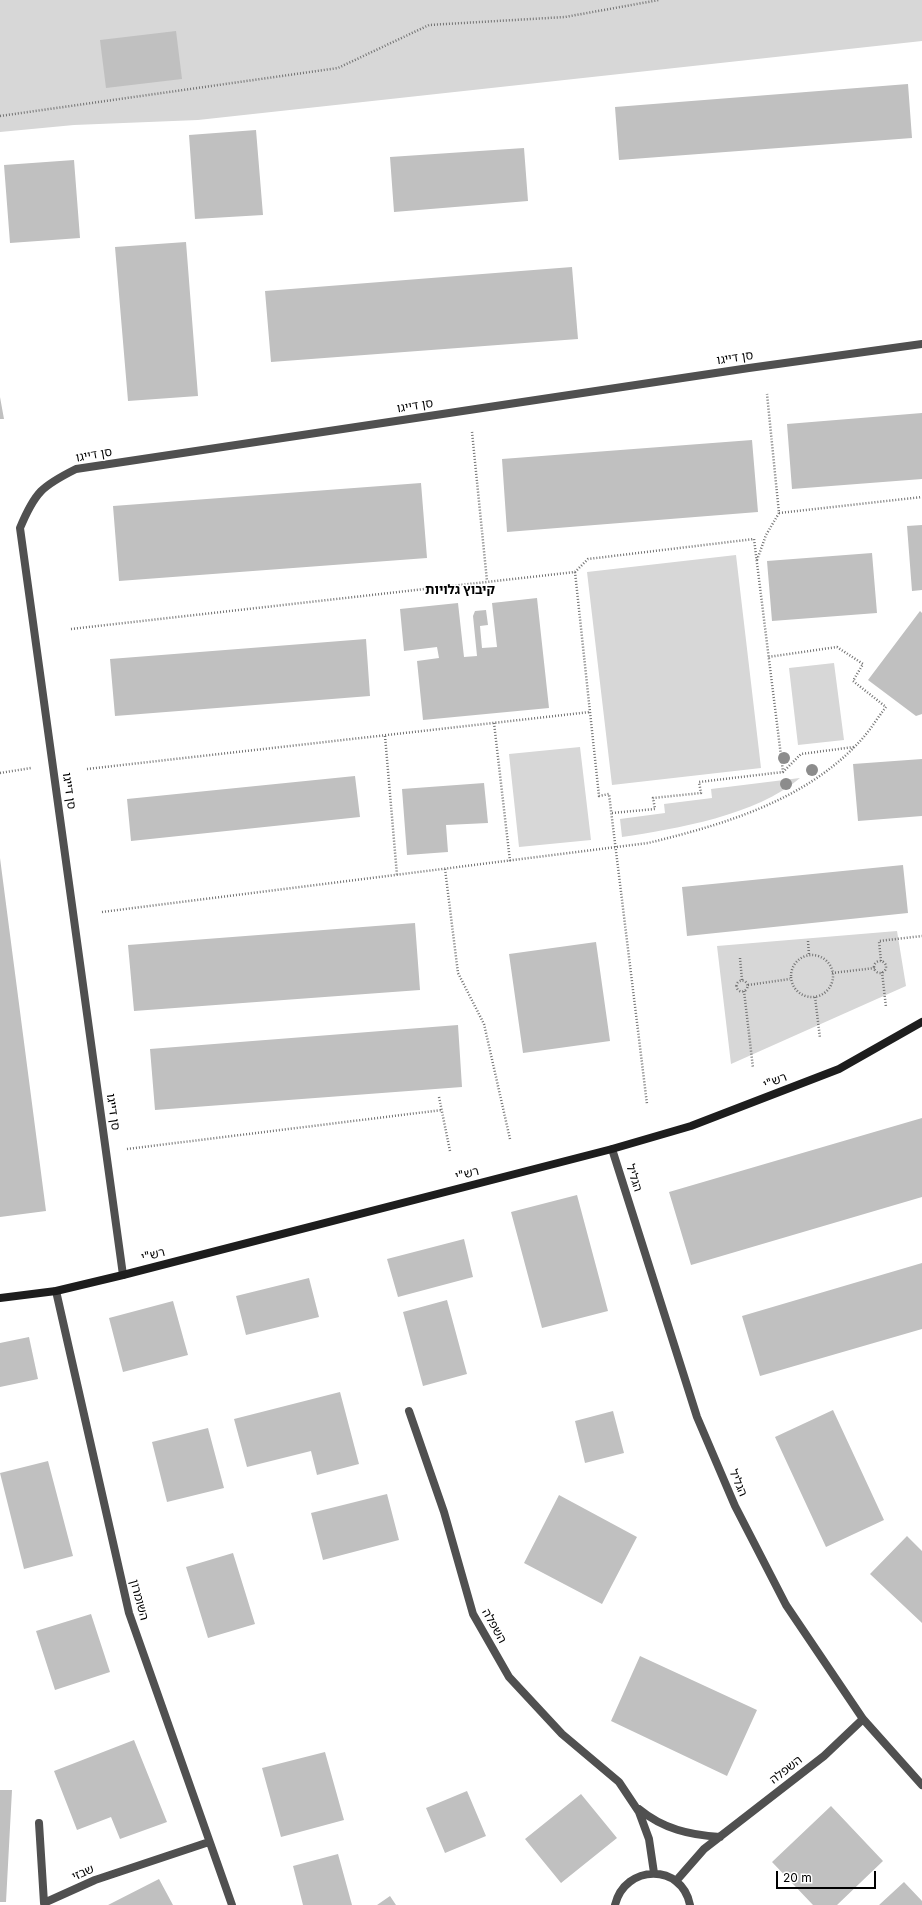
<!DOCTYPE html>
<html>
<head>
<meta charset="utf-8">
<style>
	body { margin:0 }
	#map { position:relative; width:922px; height:1905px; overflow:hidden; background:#fff; font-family:Inter,sans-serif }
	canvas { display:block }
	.scale { position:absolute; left:776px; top:1871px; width:100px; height:18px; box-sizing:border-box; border:2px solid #000; border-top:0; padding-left:5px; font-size:12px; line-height:14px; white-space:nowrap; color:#000; -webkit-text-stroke:3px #fff; paint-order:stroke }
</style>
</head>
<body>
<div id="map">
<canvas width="922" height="1905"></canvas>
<div class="scale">20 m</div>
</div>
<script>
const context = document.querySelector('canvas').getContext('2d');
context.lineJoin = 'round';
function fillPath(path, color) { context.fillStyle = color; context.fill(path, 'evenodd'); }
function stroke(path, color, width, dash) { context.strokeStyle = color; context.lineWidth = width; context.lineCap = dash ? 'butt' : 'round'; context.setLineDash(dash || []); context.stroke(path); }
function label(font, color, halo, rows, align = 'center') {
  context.font = font + ' Inter,"Noto Sans Hebrew",sans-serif'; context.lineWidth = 3; context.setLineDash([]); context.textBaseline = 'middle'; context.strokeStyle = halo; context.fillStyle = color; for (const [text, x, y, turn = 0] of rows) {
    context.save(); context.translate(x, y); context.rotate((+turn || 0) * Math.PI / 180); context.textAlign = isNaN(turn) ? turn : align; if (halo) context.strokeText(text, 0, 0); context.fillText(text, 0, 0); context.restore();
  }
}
const green = new Path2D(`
	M0 0H922V41L198 120 74 125 0 132Z
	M736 555 761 768 612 785 587 572Z
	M834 663 844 740 798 745 789 668Z
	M580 747 591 840 519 847 509 754Z
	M800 778C757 815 676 829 622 837L620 819 665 813 664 804 712 798 711 789Z
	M897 931 906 986 731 1064 717 946Z`);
const building = new Path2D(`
	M176 31 182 79 106 88 100 40Z
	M908 84 912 138 619 160 615 107Z
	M256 130 263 215 195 219 189 135Z
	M524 148 528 201 394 212 390 157Z
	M74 160 80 238 10 243 4 165Z
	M186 242 198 396 128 401 115 247Z
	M572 267 578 339 271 362 265 291Z
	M0 397 4 419H0Z
	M922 413V479L792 489 787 424Z
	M752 440 758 512 507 532 502 459Z
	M421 483 427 558 119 581 113 506Z
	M922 525V590L912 591 907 526Z
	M872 553 877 613 772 621 767 561Z
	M537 598 549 708 423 720 417 661 439 658 437 647 404 651 400 609 458 603 464 657 477 656 473 616 475 611 486 610 488 625 480 626 482 648 497 647 492 603Z
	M920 611 922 613V714L916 716 868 680Z
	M366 639 370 696 115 716 110 659Z
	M922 759V816L858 821 853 764Z
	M355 776 360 817 131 841 127 799Z
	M484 783 488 823 446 825 448 852 407 855 402 789Z
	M0 858 46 1211 0 1217Z
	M903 865 908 913 687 936 682 887Z
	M415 923 420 990 134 1011 128 945Z
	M596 942 610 1041 523 1053 509 954Z
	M458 1025 462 1087 155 1110 150 1049Z
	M922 1118V1197L691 1265 669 1192Z
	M577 1195 608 1311 542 1328 511 1212Z
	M464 1239 473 1277 398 1297 387 1259Z
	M922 1263V1329L760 1376 742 1316Z
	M309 1278 319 1317 246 1335 236 1296Z
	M447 1300 467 1374 423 1386 403 1312Z
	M173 1301 188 1355 123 1372 109 1318Z
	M29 1337 38 1379 0 1387V1343Z
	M340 1392 359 1464 317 1475 311 1451 247 1467 234 1419Z
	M833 1410 884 1520 826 1547 775 1437Z
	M613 1411 624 1453 585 1463 575 1421Z
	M208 1428 224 1488 167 1502 152 1442Z
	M48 1461 73 1556 24 1569 0 1473Z
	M387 1494 399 1540 323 1560 311 1513Z
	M559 1495 637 1537 602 1604 524 1563Z
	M907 1536 922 1551V1623L870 1574Z
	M233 1553 255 1624 208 1638 186 1567Z
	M91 1614 110 1672 55 1690 36 1631Z
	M640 1656 757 1710 727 1776 611 1721Z
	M134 1740 167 1822 120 1839 111 1817 77 1830 54 1771Z
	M325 1752 344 1820 281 1837 262 1768Z
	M0 1790H12L6 1902H0Z
	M467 1791 486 1836 445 1853 426 1808Z
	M581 1794 617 1838 561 1883 525 1839Z
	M831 1806 883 1861 837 1905H813L772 1862Z
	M338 1854 352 1905H303L293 1866Z
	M159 1879 173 1905H108Z
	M904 1882 922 1901V1905H879Z
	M390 1896 396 1905H377Z`);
const path = new Path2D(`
	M0 116 338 68 429 25 565 17 659 0
	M472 432 487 581
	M779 513 922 497
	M757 560 766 535 779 513 767 394
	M575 572 599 796 609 794 647 1104
	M71 629 575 572 588 559 754 539 783 772
	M494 723 510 861
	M385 736 397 875
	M87 769 590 712
	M0 773 31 768
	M612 813 655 809 653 798 701 793 699 782 783 772 801 754 854 747
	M445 869 458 973 484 1024 510 1139
	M102 912 648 843C726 824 807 800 862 739 871 729 878 717 886 707L853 681 863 664 837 647 768 657
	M808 941 809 955
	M791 976a21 21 0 1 1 42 0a21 21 0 1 1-42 0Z
	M740 958 742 980
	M881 961 879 941 922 936
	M874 967a6 6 0 1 1 12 0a6 6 0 1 1-12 0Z
	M882 972 886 1007
	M832 973 875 968
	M736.5 986a5.5 5.5 0 1 1 11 0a5.5 5.5 0 1 1-11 0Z
	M748 985 790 979
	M744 991 753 1068
	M815 997 820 1038
	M439 1097 450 1151
	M127 1149 442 1110`);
const street = new Path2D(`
	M612 1149 697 1417 735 1506 786 1605 863 1719 922 1785
	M123 1275 20 528C35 492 42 486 76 469L749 368 922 344
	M56 1291 129 1613 232 1905
	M409 1411 444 1512 473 1614 509 1677 562 1734 619 1782 639 1812 649 1839 654 1873
	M639 1809C663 1829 690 1835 720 1837
	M39 1823 44 1903 95 1880 209 1842
	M676 1881 704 1849 824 1756 863 1719
	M615 1905C625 1864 682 1863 690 1905`);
const secondary = new Path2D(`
	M0 1298 56 1291 123 1275 612 1149 691 1126 839 1069 922 1022`);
const trees = [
	[784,758],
	[812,770],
	[786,784]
];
const streetNames = [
	["סן דייגו",735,358,-8],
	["סן דייגו",415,406,-9],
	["סן דייגו",94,455,-10],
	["סן דייגו",69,791,82],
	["רש\"י",775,1081,-21],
	["סן דייגו",113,1112,82],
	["רש\"י",467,1174,-14],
	["הגליל",634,1178,72],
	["רש\"י",153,1255,-14],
	["הגליל",738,1483,67],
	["השומרון",139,1600,75],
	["השפלה",494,1626,61],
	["השפלה",786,1770,-38],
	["שבזי",83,1873,-23]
];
const neighbourhoodNames = [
	["קיבוץ גלויות",460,590]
];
fillPath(green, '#d7d7d7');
fillPath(building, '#c0c0c0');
stroke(path, '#727272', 2.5, [1, 2]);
stroke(street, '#505050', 8);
stroke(secondary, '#1d1d1d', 8);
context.fillStyle = '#8c8c8c';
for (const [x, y] of trees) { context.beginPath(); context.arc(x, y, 6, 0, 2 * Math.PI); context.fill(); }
label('12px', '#000', '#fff', streetNames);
label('bold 13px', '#000', '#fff', neighbourhoodNames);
</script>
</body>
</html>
